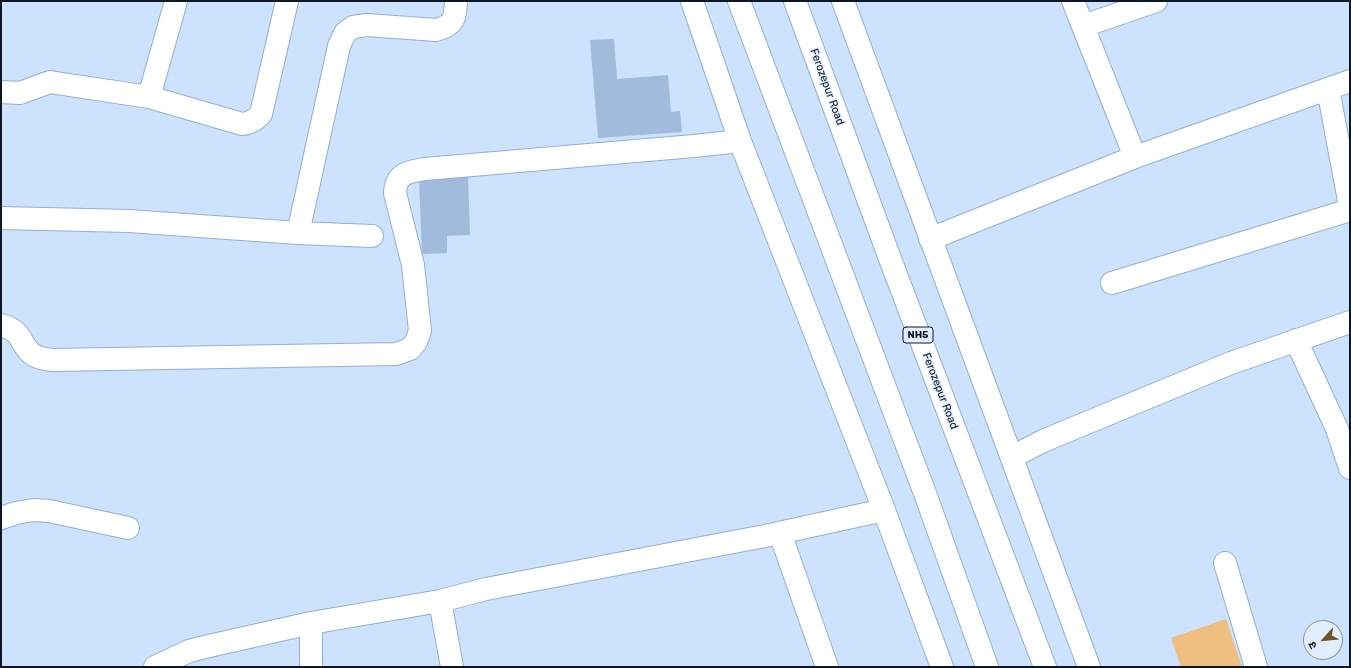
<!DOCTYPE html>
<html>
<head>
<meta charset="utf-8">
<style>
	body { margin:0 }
	#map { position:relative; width:1351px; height:668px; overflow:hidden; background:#cce2fd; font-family:Rubik,"Noto Sans Devanagari",sans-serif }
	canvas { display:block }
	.frame { position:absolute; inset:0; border:2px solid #0e1723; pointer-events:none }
	.north { position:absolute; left:1303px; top:620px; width:40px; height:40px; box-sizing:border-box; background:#e3eefc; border:1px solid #8e98a5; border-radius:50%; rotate:243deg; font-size:11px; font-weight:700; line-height:16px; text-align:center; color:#0e1723 }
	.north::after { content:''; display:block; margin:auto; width:14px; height:18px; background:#735429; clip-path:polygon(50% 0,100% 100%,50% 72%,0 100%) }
</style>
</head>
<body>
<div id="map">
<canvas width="1351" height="668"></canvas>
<div class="frame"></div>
<div class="north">उ</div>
</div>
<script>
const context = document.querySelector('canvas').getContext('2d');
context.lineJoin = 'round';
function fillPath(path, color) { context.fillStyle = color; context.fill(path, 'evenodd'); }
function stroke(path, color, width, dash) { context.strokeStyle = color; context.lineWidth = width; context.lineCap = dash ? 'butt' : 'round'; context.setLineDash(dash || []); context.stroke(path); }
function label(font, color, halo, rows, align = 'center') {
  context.font = font + ' Rubik,sans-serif'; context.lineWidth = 3; context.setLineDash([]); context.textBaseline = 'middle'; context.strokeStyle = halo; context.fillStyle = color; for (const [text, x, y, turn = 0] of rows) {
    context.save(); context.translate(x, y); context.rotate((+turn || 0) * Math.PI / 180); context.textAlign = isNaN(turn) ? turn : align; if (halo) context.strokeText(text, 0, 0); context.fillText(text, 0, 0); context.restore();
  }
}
const green = new Path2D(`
	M1226 619 1242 667H1181L1171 638Z`);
const building = new Path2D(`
	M614 39 617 79 668 75 671 112 680 111 682 132 598 138 590 40Z
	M468 177 470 235 447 236V253L422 254 419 179Z`);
const minor = new Path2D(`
	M692 1 740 141 884 510 942 667
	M843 1 1089 667
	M1073 1 1135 157 1350 81
	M1083 26 1156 1
	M1328 89 1350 206
	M1 92 20 93 50 82 56 83 149 97 242 124C251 123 255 120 261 114L287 1
	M149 97 176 1
	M1 218 129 221 298 233 372 236
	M298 233 339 46 345 33 353 27 367 25 436 30C455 25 455 18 456 1
	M930 239 1135 157
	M1112 283 1350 210
	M1 325C24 331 19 344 32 354 38 359 47 359 53 360L396 354 410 349 416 342 420 331 413 265 395 193C396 173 408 172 425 169L694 146 740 141
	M1296 340 1337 429 1350 468
	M1012 457 1043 441 1231 363 1350 322
	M1 518 16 513 33 510 49 511 128 528
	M780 533 827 667
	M1225 563 1256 667
	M440 601 452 667
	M155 667 189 651 209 646 311 623 440 601 486 589 765 536 884 510
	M311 667V623`);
const highway = new Path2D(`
	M739 1 926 496 987 667
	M795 1 889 256 1045 667`);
const shields = [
	[918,335,30]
];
const shieldNames = [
	["NH5",918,335]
];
const streetNames = [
	["Ferozepur Road",827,87,70],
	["Ferozepur Road",940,391,69]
];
fillPath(green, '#eebf80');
fillPath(building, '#a0bbdc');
stroke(minor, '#95afd0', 24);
stroke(highway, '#95afd0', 24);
stroke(minor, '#fff', 22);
stroke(highway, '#fff', 22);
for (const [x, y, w] of shields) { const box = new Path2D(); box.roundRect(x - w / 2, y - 8, w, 16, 3); context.fillStyle = '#e3eefc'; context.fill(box); stroke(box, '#0e1723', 1); }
label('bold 10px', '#0e1723', null, shieldNames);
label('11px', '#0e1723', '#e3eefc', streetNames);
</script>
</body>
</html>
